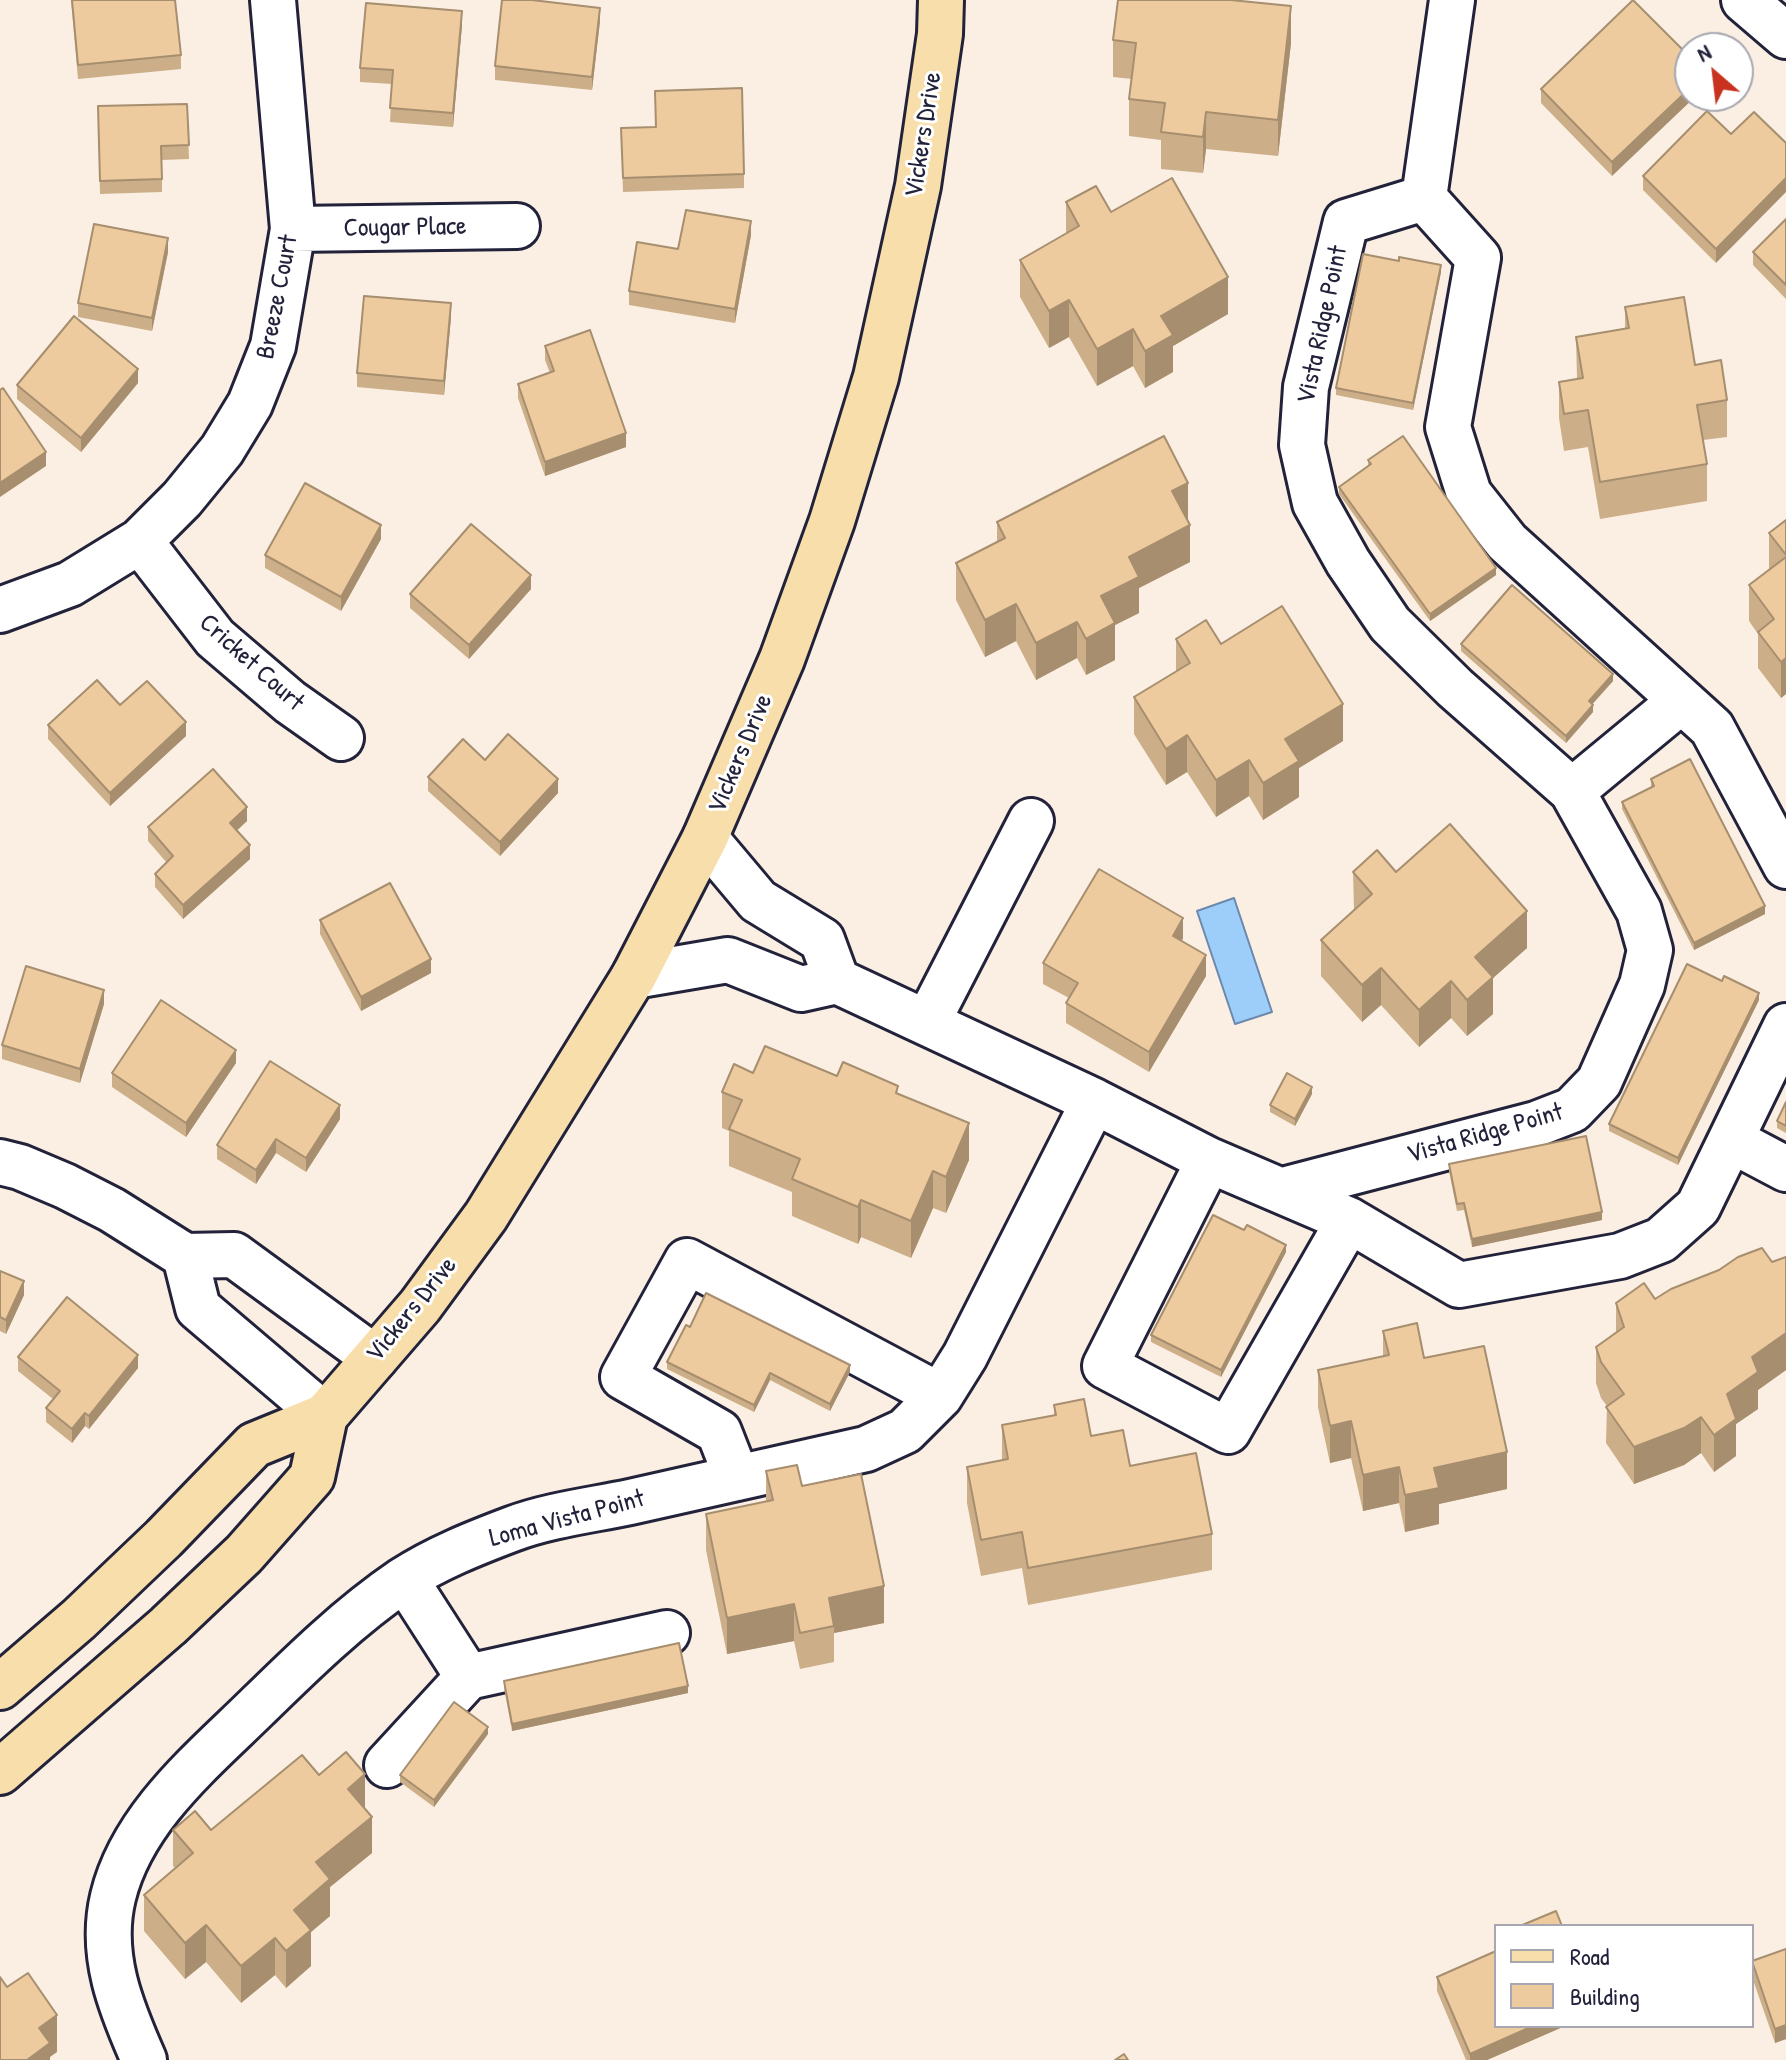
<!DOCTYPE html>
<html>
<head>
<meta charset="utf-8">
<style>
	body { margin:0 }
	#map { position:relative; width:1786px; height:2060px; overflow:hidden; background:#faefe2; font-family:"Patrick Hand",sans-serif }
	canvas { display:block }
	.legend { position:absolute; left:1494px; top:1924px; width:260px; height:104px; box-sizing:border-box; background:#fff; border:2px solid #a7a7b1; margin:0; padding:10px 14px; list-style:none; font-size:24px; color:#22223b }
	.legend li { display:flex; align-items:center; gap:16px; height:40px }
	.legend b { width:40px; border:2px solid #a7a7b1 }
	.north { position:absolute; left:1674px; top:32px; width:80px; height:80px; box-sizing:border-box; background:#fff; border:2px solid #a7a7b1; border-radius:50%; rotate:332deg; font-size:22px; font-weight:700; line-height:32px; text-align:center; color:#22223b }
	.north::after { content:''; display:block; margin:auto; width:28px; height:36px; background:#c8321e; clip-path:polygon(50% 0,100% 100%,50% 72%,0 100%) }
</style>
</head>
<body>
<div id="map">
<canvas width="1786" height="2060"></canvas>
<ul class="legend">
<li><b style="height:10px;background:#f8deab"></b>Road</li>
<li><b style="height:22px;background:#edcb9f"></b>Building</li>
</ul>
<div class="north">N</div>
</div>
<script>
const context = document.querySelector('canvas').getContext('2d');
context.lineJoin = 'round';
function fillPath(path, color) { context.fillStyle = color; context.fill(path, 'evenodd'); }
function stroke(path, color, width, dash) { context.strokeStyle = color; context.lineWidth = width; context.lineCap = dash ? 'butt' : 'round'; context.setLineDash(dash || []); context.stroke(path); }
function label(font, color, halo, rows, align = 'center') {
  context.font = font + ' "Patrick Hand",sans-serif'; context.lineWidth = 6; context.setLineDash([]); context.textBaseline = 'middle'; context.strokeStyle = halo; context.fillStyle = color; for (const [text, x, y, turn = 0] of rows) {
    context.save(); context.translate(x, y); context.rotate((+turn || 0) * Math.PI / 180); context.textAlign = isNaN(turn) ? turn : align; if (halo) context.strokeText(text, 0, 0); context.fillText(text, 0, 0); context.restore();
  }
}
const water = new Path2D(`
	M1234 898 1272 1012 1235 1024 1197 911Z`);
const minor = new Path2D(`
	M1744 0 1786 36
	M1424 198 1478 258 1448 427 1469 494 1507 542 1712 728 1786 866
	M1424 198 1452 0
	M293 229 517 226
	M140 541 215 638 290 702 341 738
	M0 610 70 584 140 541 182 499 222 450 250 404 273 346 293 229 273 0
	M1572 791 1681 701
	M705 838 758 901 822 940 837 981
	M634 976 728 960 801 989 837 981 1094 1101 1209 1160 1349 1220 1459 1285 1620 1256 1661 1240 1698 1207 1786 1026
	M927 1023 1031 821
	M1731 1140 1786 1169
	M1209 1160 1105 1366 1228 1431 1349 1220
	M0 1162 20 1167 65 1186 112 1210 185 1256 234 1255 375 1358
	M1283 1190 1536 1124 1572 1110 1599 1082 1642 985 1650 950 1639 911 1572 791 1455 688 1390 624 1348 562 1315 503 1302 445 1306 387 1346 222 1424 198
	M185 1256 198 1308 325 1416
	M737 1478 719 1432 623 1377 687 1261 940 1396
	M405 1579 468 1677
	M387 1765 468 1677 667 1633
	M144 2060C121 2008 99 1955 113 1897 132 1818 202 1761 257 1707 303 1662 350 1616 403 1580 437 1558 475 1543 512 1529 549 1515 592 1510 630 1502 709 1484 788 1467 866 1449L905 1431 940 1396 965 1356 1094 1101`);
const major = new Path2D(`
	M0 1687 79 1619 164 1538 254 1445 325 1416 420 1306 486 1216 634 976 705 838 782 659 832 521 876 377 918 186 940 34 941 0
	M0 1772 168 1626 244 1554 312 1477 325 1416`);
const wall = new Path2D(`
	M71 0H175L181 55V69L78 79Z
	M1633 0 1612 176 1541 103V89Z
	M600 21 592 90 495 80V66Z
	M462 25 453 127 390 122 392 84 360 82V68Z
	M1113 40 1291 43 1278 156 1206 149 1203 173 1161 169V140L1129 136V99L1132 79 1113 77Z
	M187 104 189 159 162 160V192L100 194 98 106Z
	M621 128 744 174V188L623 192Z
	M1731 134 1716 263 1643 190V176Z
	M1066 202 1111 212 1228 314 1173 346V372L1145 388 1133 366 1097 386 1069 337 1049 348 1020 297V260L1066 234Z
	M1786 219V299L1753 265V252Z
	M751 235 735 323 629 305V291L678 249Z
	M168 252 152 331 78 317V303Z
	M1441 272 1413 410 1336 395V388Z
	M1625 307 1695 365 1727 400V437L1703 440 1707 464V501L1600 519 1588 447 1564 451 1559 418V382L1577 379 1576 337 1625 329Z
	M451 317 444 395 357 387V373Z
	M545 346 626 447 545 476 518 398V384L550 373 545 360Z
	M138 383 81 452 17 399V385Z
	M1368 460 1496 575 1430 621 1339 494V487L1368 466Z
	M1187 520 1190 562 1139 588V613L1115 625V660L1086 675 1077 658 1036 680 1016 641 985 657 956 600V563L997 542V522Z
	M1786 520V694L1781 698 1758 668V634L1749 621V585L1769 569V533Z
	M381 539 341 611 265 568V555Z
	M531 589 469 659 410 608V594Z
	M1176 639 1221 644 1343 741 1299 768V797L1263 820 1249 796 1216 817 1187 772 1166 785 1134 734V697L1176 672Z
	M1461 644 1613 681 1592 704 1593 712 1566 743 1461 651Z
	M48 725 186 736 110 806 48 739Z
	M485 760 558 793 500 856 428 791V777Z
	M1651 779 1765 914 1694 950 1622 809V802L1651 787Z
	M247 821 237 830 250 859 183 919 155 887V874L167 863 148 841V827Z
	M1353 872H1396L1527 948 1493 978V1014L1467 1036 1451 1018 1419 1047 1381 1005 1362 1022 1321 976V940L1354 910Z
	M320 920 431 973 361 1011 320 934Z
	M1183 938 1182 941 1206 976 1149 1072 1066 1023V1003L1069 998 1043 984V963Z
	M1759 1000 1678 1165 1609 1131V1124Z
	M104 1004 80 1083 2 1059V1045Z
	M236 1063 186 1137 112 1087V1073Z
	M753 1073 837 1076 898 1094 969 1160 946 1213 933 1208 911 1258 861 1237 858 1244 792 1216V1192L729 1166V1131L722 1128V1092Z
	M1312 1094 1295 1126 1270 1112V1105Z
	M1786 1102V1133L1777 1128V1121Z
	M340 1119 306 1172 276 1153 256 1184 217 1159V1145Z
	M1449 1164 1602 1220 1472 1247 1464 1210 1457 1211 1449 1171Z
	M1286 1252 1221 1377 1151 1342V1335Z
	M1786 1257V1370L1758 1390V1409L1736 1424V1456L1714 1472 1701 1453 1684 1465 1634 1484 1606 1443 1607 1406 1601 1398 1596 1383V1347L1616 1332V1303L1655 1299Z
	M0 1271 24 1295 6 1334 0 1331Z
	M1383 1331 1424 1358 1507 1489 1439 1504V1524L1405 1532 1399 1503 1363 1511 1351 1458 1330 1463 1318 1407V1370L1383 1356Z
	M18 1357 138 1368 89 1429 85 1426 72 1443 46 1422V1408L53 1399 18 1371Z
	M667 1362 850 1372 830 1411 770 1380 754 1412 667 1369Z
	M1054 1405 1130 1466 1212 1534V1570L1028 1605 1022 1568 981 1576 967 1503V1467L1002 1460V1425L1054 1415Z
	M766 1471 802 1486 884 1623 834 1633V1662L800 1669 794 1641 727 1654 706 1550V1514L766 1502Z
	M504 1681 688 1693 512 1731 504 1688Z
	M488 1734 434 1807 400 1782V1775Z
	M319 1775 365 1809 372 1853 330 1887V1916L311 1932V1966L286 1988 275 1975 241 2003 206 1962 185 1979 144 1931V1895L175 1868 173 1866V1830H211Z
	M1786 1949V2039L1775 2043 1752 1977V1961Z
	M1437 1977 1496 2026H1565L1487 2060H1466L1437 1991Z`);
const shadedWall = new Path2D(`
	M1291 6V43L1278 156V120Z
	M600 8V21L592 90V77Z
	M462 11V25L453 127V113Z
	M1690 88V96H1696L1612 176V162Z
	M1206 112V149L1203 173V137Z
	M1786 178V192L1716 263V249Z
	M751 221V235L735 323V309Z
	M168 238V252L152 331V318Z
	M1441 265V272L1413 410V403Z
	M1228 277V314L1173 346V372L1145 388V351L1161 316Z
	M1069 300V337L1049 348V311Z
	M451 303V317L444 395V381Z
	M1133 329V366L1097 386V349Z
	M138 369V383L81 452V438Z
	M626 433V447L545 476V462Z
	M46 452V466L0 497V483Z
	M1188 483V520L1172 528V491Z
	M381 525V539L341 611V597Z
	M1190 525V562L1139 588V613L1115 625V660L1086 675V639L1101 596 1129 557Z
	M1496 568V575L1430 621V614Z
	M531 575V589L469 659V645Z
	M1016 604V641L985 657V620Z
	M1077 622V658L1036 680V643Z
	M1786 658V694L1781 698V662Z
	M1613 674V681L1589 708V701Z
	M1343 704V741L1299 768V797L1263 820V783L1285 739Z
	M1593 705V712L1566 743V736Z
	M186 722V736L110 806V793Z
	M1187 735V772L1166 785V749Z
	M1249 760V796L1216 817V780Z
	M558 779V793L500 856V842Z
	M247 807V821L230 837V823Z
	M250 845V859L183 919V905Z
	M1765 906V914L1694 950V943Z
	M1527 911V948L1493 978V1014L1467 1036V1000L1475 957Z
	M1183 918V938L1173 957V936Z
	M1206 955V976L1149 1072V1052Z
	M431 959V973L361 1011V997Z
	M1381 968V1005L1362 1022V985Z
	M1451 981V1018L1419 1047V1010Z
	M104 990V1004L80 1083V1069Z
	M1759 993V1000L1678 1165V1158Z
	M236 1050V1063L186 1137V1123Z
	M1312 1087V1094L1295 1126V1119Z
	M340 1105V1119L306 1172V1158Z
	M969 1123V1160L946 1213V1177Z
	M276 1139V1153L256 1184V1170Z
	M933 1171V1208L911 1258V1221Z
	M861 1200V1237L858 1244V1207Z
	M1602 1212V1220L1472 1247V1239Z
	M1286 1245V1252L1221 1377V1370Z
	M24 1281V1295L6 1334V1320Z
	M1786 1333V1370L1758 1390V1409L1736 1424V1456L1714 1472V1435L1727 1394 1752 1357Z
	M138 1355V1368L89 1429V1416Z
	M850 1365V1372L830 1411V1404Z
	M770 1373V1380L754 1412V1405Z
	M85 1413V1426L72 1443V1429Z
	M1701 1417V1453L1684 1465 1634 1484V1447Z
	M1351 1421V1458L1330 1463V1426Z
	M1507 1452V1489L1439 1504V1524L1405 1532V1495L1434 1468Z
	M1399 1467V1503L1363 1511V1475Z
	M884 1586V1623L834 1633V1626L829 1598Z
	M794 1604V1641L727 1654V1618Z
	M688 1686V1693L512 1731V1724Z
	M488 1727V1734L434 1807V1800Z
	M365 1774V1811L348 1789Z
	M372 1817V1853L330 1887V1916L311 1932V1966L286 1988V1951L294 1910 316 1862Z
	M206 1925V1962L185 1979V1943Z
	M275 1938V1975L241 2003V1966Z
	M57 2015V2052L50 2057V2060H27L39 2028Z
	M1786 2025V2039L1775 2043V2029Z
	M1533 2026H1565L1487 2060H1470V2054Z`);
const building = new Path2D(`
	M72 0H175L181 55 78 65Z
	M502 0H532L600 8 592 77 495 66Z
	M1118 0H1231L1291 6 1278 120 1206 112 1203 137 1161 132 1165 103 1129 99 1136 43 1113 40Z
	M1633 0 1690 57V88L1612 162 1541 89Z
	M366 3 462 11 453 113 390 108 393 70 360 68Z
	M742 88 744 174 623 178 621 128 656 127 655 91Z
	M187 104 189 145 161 146 162 179 100 181 98 106Z
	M1707 111 1731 134 1754 112 1786 143V178L1716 249 1643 176Z
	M1172 178 1228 277 1161 316 1173 335 1145 351 1133 329 1097 349 1069 300 1049 311 1020 260 1079 226 1066 202 1096 186 1111 212Z
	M686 210 751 221 735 309 629 291 637 242 678 249Z
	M1786 219V285L1753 252Z
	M94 224 168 238 152 318 78 303Z
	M1363 254 1399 261V257L1441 265 1413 403 1336 388Z
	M364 296 451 303 444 381 357 373Z
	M1684 297 1695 365 1721 360 1727 400 1697 405 1707 464 1600 482 1588 410 1564 414 1559 382 1583 378 1576 337 1629 328 1625 307Z
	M74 316 138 369 81 438 17 385Z
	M590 330 626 433 545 462 518 384 554 371 545 346Z
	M3 388 46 452 0 483V390Z
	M1164 436 1188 483 1172 491 1190 525 1129 557 1139 577 1101 596 1115 623 1086 639 1077 622 1036 643 1016 604 985 620 956 563 1005 538 997 522Z
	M1403 436 1496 568 1430 614 1339 487 1371 464 1368 460Z
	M305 483 381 525 341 597 265 555Z
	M1786 520V555L1769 533Z
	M471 524 531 575 469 645 410 594Z
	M1786 557V658L1781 662 1758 632 1774 619 1749 585Z
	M1512 585 1613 674 1589 701 1593 705 1566 736 1461 644Z
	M1282 606 1343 704 1285 739 1299 761 1263 783 1249 760 1216 780 1187 735 1166 749 1134 697 1190 663 1176 639 1206 620 1221 644Z
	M97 680 120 705 147 681 186 722 110 793 48 725Z
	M508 734 558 779 500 842 428 777 463 739 485 760Z
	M1690 759 1765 906 1694 943 1622 802 1654 786 1651 779Z
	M213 769 247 807 230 823 250 845 183 905 155 874 173 856 148 827Z
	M1450 824 1527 911 1475 957 1493 977 1467 1000 1451 981 1419 1010 1381 968 1362 985 1321 940 1372 894 1353 872 1377 850 1396 872Z
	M1099 869 1183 918 1173 936 1206 955 1149 1052 1066 1003 1078 983 1043 963Z
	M390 883 431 959 361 997 320 920Z
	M1687 964 1722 981 1724 976 1759 993 1678 1158 1609 1124Z
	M26 966 104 990 80 1069 2 1045Z
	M161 1000 236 1050 186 1123 112 1073Z
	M765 1046 837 1076 843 1062 898 1086 896 1093 969 1123 946 1177 933 1171 911 1221 861 1200 858 1207 792 1179 800 1159 729 1129 742 1100 722 1092 734 1064 753 1073Z
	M270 1061 340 1105 306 1158 276 1139 256 1170 217 1145Z
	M1287 1073 1312 1087 1295 1119 1270 1105Z
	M1786 1102V1126L1777 1121Z
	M1586 1136 1602 1212 1472 1239 1464 1203 1457 1204 1449 1164Z
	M1213 1215 1244 1230 1247 1225 1286 1245 1221 1370 1151 1335Z
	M1762 1248 1772 1262 1786 1257V1333L1752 1357 1758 1372 1727 1394 1736 1419 1714 1435 1701 1417 1684 1428 1634 1447 1606 1407 1624 1394 1601 1362 1596 1347 1624 1327 1616 1303 1644 1283 1655 1299 1671 1289 1719 1270 1738 1257Z
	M0 1271 24 1281 6 1320 0 1317Z
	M706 1293 850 1365 830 1404 770 1373 754 1405 667 1362 686 1325 690 1327Z
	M67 1297 138 1355 89 1416 85 1413 72 1429 46 1408 60 1391 18 1357Z
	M1417 1323 1424 1358 1484 1346 1507 1452 1434 1468 1439 1488 1405 1495 1399 1467 1363 1475 1351 1421 1330 1426 1318 1370 1389 1355 1383 1331Z
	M1084 1399 1091 1436 1123 1430 1130 1466 1196 1453 1212 1534 1028 1568 1022 1532 981 1540 967 1467 1008 1459 1002 1425 1056 1415 1054 1405Z
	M797 1465 802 1486 861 1474 884 1586 829 1598 834 1626 800 1633 794 1604 727 1618 706 1514 773 1500 766 1471Z
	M679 1643 688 1686 512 1724 504 1681Z
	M454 1702 488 1727 434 1800 400 1775Z
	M346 1752 365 1774 348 1789 372 1817 316 1862 330 1879 294 1910 311 1930 286 1951 275 1938 241 1966 206 1925 185 1943 144 1895 193 1853 173 1830 195 1811 211 1830 302 1755 319 1775Z
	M1556 1911 1562 1926H1520Z
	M1786 1949V2025L1775 2029 1752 1961Z
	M1496 1951V2026H1533L1470 2054 1437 1977Z
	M28 1973 57 2015 39 2028 50 2043 27 2060H0V1977L7 1987Z
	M1124 2054 1128 2060H1115Z`);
const streetNames = [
	["Vickers Drive",924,135,-81],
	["Cougar Place",405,228,-1],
	["Breeze Court",278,297,-79],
	["Vista Ridge Point",1323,325,-78],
	["Cricket Court",251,663,42],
	["Vickers Drive",741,754,-67],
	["Vista Ridge Point",1485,1134,-16],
	["Vickers Drive",412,1310,-51],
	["Loma Vista Point",567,1519,-15]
];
fillPath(water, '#9dcef9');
stroke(water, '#6c89ad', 2);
stroke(minor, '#22223b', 50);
stroke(major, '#22223b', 50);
stroke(minor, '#fff', 44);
stroke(major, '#f8deab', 44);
fillPath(wall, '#ccaf89');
fillPath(shadedWall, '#a68e6f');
fillPath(building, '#edcb9f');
stroke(building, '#a68e6f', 2);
label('26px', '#22223b', '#fff', streetNames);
</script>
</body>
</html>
